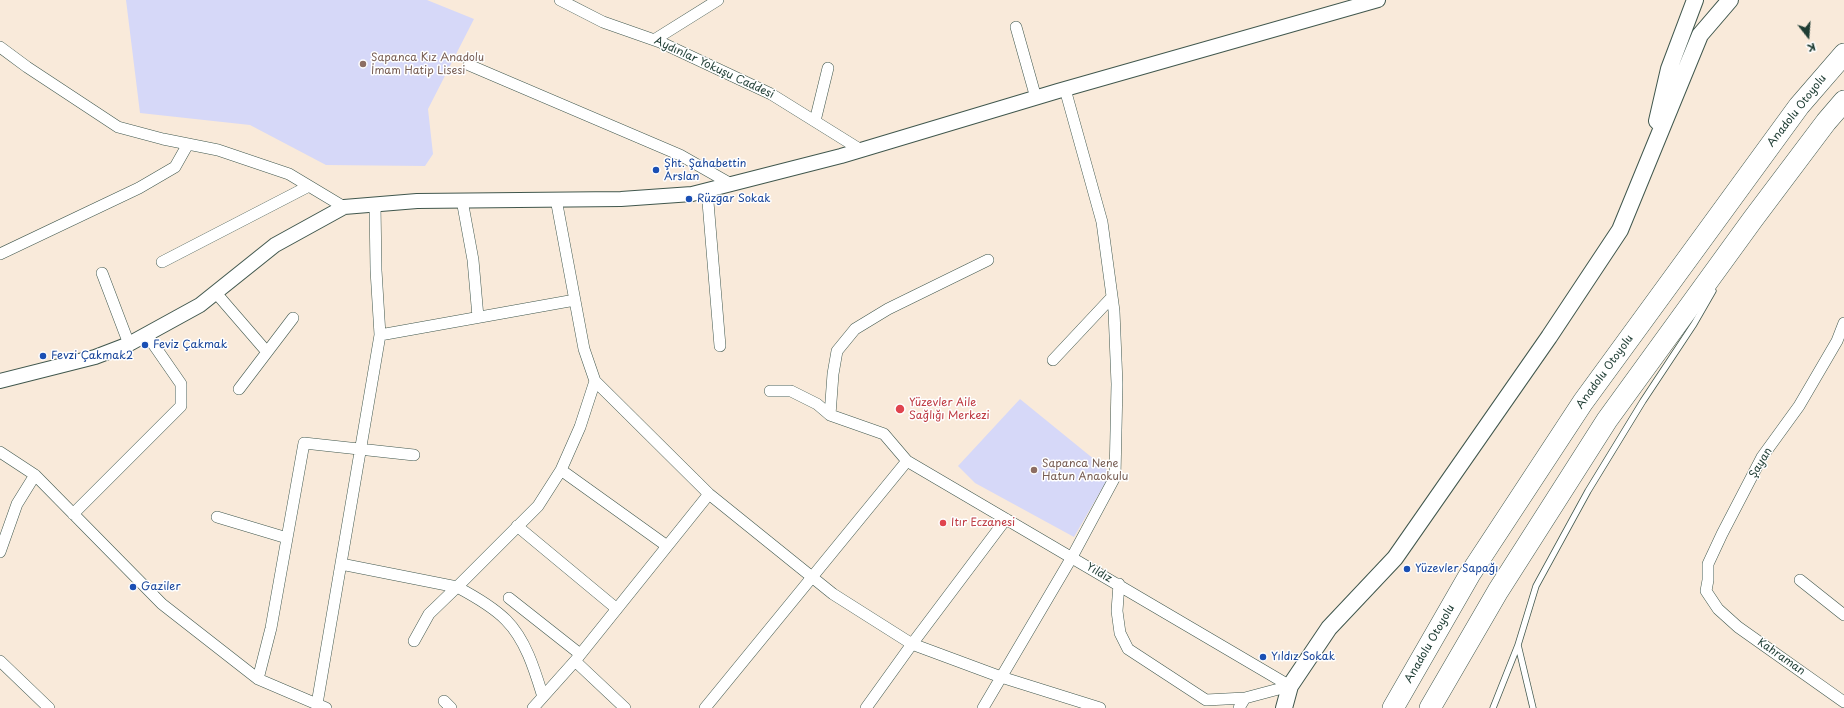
<!DOCTYPE html>
<html>
<head>
<meta charset="utf-8">
<style>
	body { margin:0 }
	#map { position:relative; width:1844px; height:708px; overflow:hidden; background:#f9eada; font-family:"Playpen Sans",sans-serif }
	canvas { display:block }
	.north { position:absolute; left:1788px; top:16px; width:40px; height:40px; -webkit-text-stroke:3px #fff; paint-order:stroke; rotate:163deg; font-size:11px; font-weight:700; line-height:16px; text-align:center; color:#1f3d34 }
	.north::after { content:''; display:block; margin:auto; width:14px; height:18px; background:#1f3d34; clip-path:polygon(50% 0,100% 100%,50% 72%,0 100%) }
</style>
</head>
<body>
<div id="map">
<canvas width="1844" height="708"></canvas>
<div class="north">K</div>
</div>
<script>
const context = document.querySelector('canvas').getContext('2d');
context.lineJoin = 'round';
function fillPath(path, color) { context.fillStyle = color; context.fill(path, 'evenodd'); }
function stroke(path, color, width, dash) { context.strokeStyle = color; context.lineWidth = width; context.lineCap = dash ? 'butt' : 'round'; context.setLineDash(dash || []); context.stroke(path); }
function label(font, color, halo, rows, align = 'center') {
  context.font = font + ' "Playpen Sans",sans-serif'; context.lineWidth = 3; context.setLineDash([]); context.textBaseline = 'middle'; context.strokeStyle = halo; context.fillStyle = color; for (const [text, x, y, turn = 0] of rows) {
    context.save(); context.translate(x, y); context.rotate((+turn || 0) * Math.PI / 180); context.textAlign = isNaN(turn) ? turn : align; if (halo) context.strokeText(text, 0, 0); context.fillText(text, 0, 0); context.restore();
  }
}
const built = new Path2D(`
	M126 0H427L474 19 428 109 433 154 425 166 326 165 250 125 140 113Z
	M1020 399 1111 473 1074 537 975 483 958 466Z`);
const service = new Path2D(`
	M1518 645 1533 708
	M1493 708 1518 645 1536 586 1588 491 1643 401 1694 324 1713 291`);
const minor = new Path2D(`
	M560 0 603 22 660 42 771 94 861 150
	M1016 27 1036 98
	M654 40 718 0
	M0 47 27 67 118 127 163 139 218 150 289 174 344 207
	M469 65 680 155 731 184
	M815 121 828 68
	M707 190 720 346
	M556 199 584 349 595 381 709 494 833 594 912 644 1001 677 1100 708
	M462 200 473 260 478 317
	M375 204 376 270 380 335
	M0 254 139 188 175 167 188 144
	M162 262 309 186
	M102 273 129 344
	M216 293 267 352
	M1844 323 1837 341 1799 406 1762 457 1722 534 1708 564V580L1706 591 1718 609 1738 627 1844 702
	M1053 360 1112 297
	M239 389 293 318
	M770 391H791L817 404 830 415 884 434 907 461 1290 686
	M830 415 833 374 837 351 855 329 888 309 988 260
	M0 452 35 475 162 604 258 679 326 708
	M561 470 667 546
	M73 514 181 406V384L147 335
	M217 517 287 538
	M517 526 617 609
	M0 552 17 504 35 475
	M341 564 457 587 429 614 414 641
	M1800 580 1844 615
	M1119 584 1117 611 1120 633 1128 649 1206 700 1245 698
	M509 598 580 654
	M0 661 49 708
	M575 661 625 708
	M258 679 271 628 304 443 414 455
	M543 697C535 671 526 640 506 620 492 606 474 596 457 587L538 506 561 470 580 427 595 381
	M444 701 451 708
	M317 704 380 335 575 300
	M533 708 575 661 709 494
	M705 708 907 461
	M866 708 912 644 1006 519
	M983 708 1072 557 1115 477 1117 384 1114 311 1102 222 1065 89
	M1239 708 1245 698 1290 686`);
const tertiary = new Path2D(`
	M0 381 95 357 129 344 200 305 275 245 344 207 417 201 621 199 692 194 841 156 1058 91 1378 0`);
const secondary = new Path2D(`
	M1657 121 1669 69 1695 0
	M1284 708 1290 686 1329 628 1395 558 1549 337 1620 230 1700 35 1730 0`);
const motorway = new Path2D(`
	M1393 708 1470 574 1583 402 1799 106 1844 54
	M1430 708 1498 591 1607 420 1753 219 1826 122 1844 101`);
const markers = [
	[363,64,4,"#8d6e63"],
	[656,170,4,"#1a4fb4"],
	[689,199,4,"#1a4fb4"],
	[145,345,4,"#1a4fb4"],
	[43,356,4,"#1a4fb4"],
	[900,409,5,"#e0444e"],
	[1034,470,4,"#8d6e63"],
	[943,523,4,"#e0444e"],
	[1407,569,4,"#1a4fb4"],
	[133,587,4,"#1a4fb4"],
	[1263,657,4,"#1a4fb4"]
];
const educationNames = [
	["Sapanca Kız Anadolu",371,58],
	["İmam Hatip Lisesi",371,71],
	["Sapanca Nene",1042,464],
	["Hatun Anaokulu",1042,477]
];
const streetNames = [
	["Aydınlar Yokuşu Caddesi",714,68,25],
	["Anadolu Otoyolu",1797,111,-52],
	["Anadolu Otoyolu",1605,372,-54],
	["Şayan",1761,463,-59],
	["Yıldız",1099,573,30],
	["Anadolu Otoyolu",1430,644,-60],
	["Kahraman",1781,657,35]
];
const transitNames = [
	["Şht. Şahabettin",664,164],
	["Arslan",664,177],
	["Rüzgar Sokak",697,199],
	["Feviz Çakmak",153,345],
	["Fevzi Çakmak2",51,356],
	["Yüzevler Sapağı",1415,569],
	["Gaziler",141,587],
	["Yıldız Sokak",1271,657]
];
const healthNames = [
	["Yüzevler Aile",909,403],
	["Sağlığı Merkezi",909,416],
	["Itır Eczanesi",951,523]
];
fillPath(built, '#d6d8f8');
stroke(service, '#40574d', 7);
stroke(minor, '#40574d', 12);
stroke(tertiary, '#40574d', 16);
stroke(secondary, '#40574d', 18);
stroke(motorway, '#40574d', 22);
stroke(service, '#fff', 5.5);
stroke(minor, '#fff', 11);
stroke(tertiary, '#fff', 14);
stroke(secondary, '#fff', 16);
stroke(motorway, '#fff', 21);
for (const [x, y, r, color] of markers) { const dot = new Path2D(); dot.arc(x, y, r, 0, 2 * Math.PI); context.fillStyle = color; context.fill(dot); stroke(dot, '#fff', 1.5); }
label('11px', '#785e54', '#fff', educationNames, 'left');
label('11px', '#1f3d34', '#fff', streetNames);
label('11px', '#164399', '#fff', transitNames, 'left');
label('11px', '#be3a42', '#fff', healthNames, 'left');
</script>
</body>
</html>
